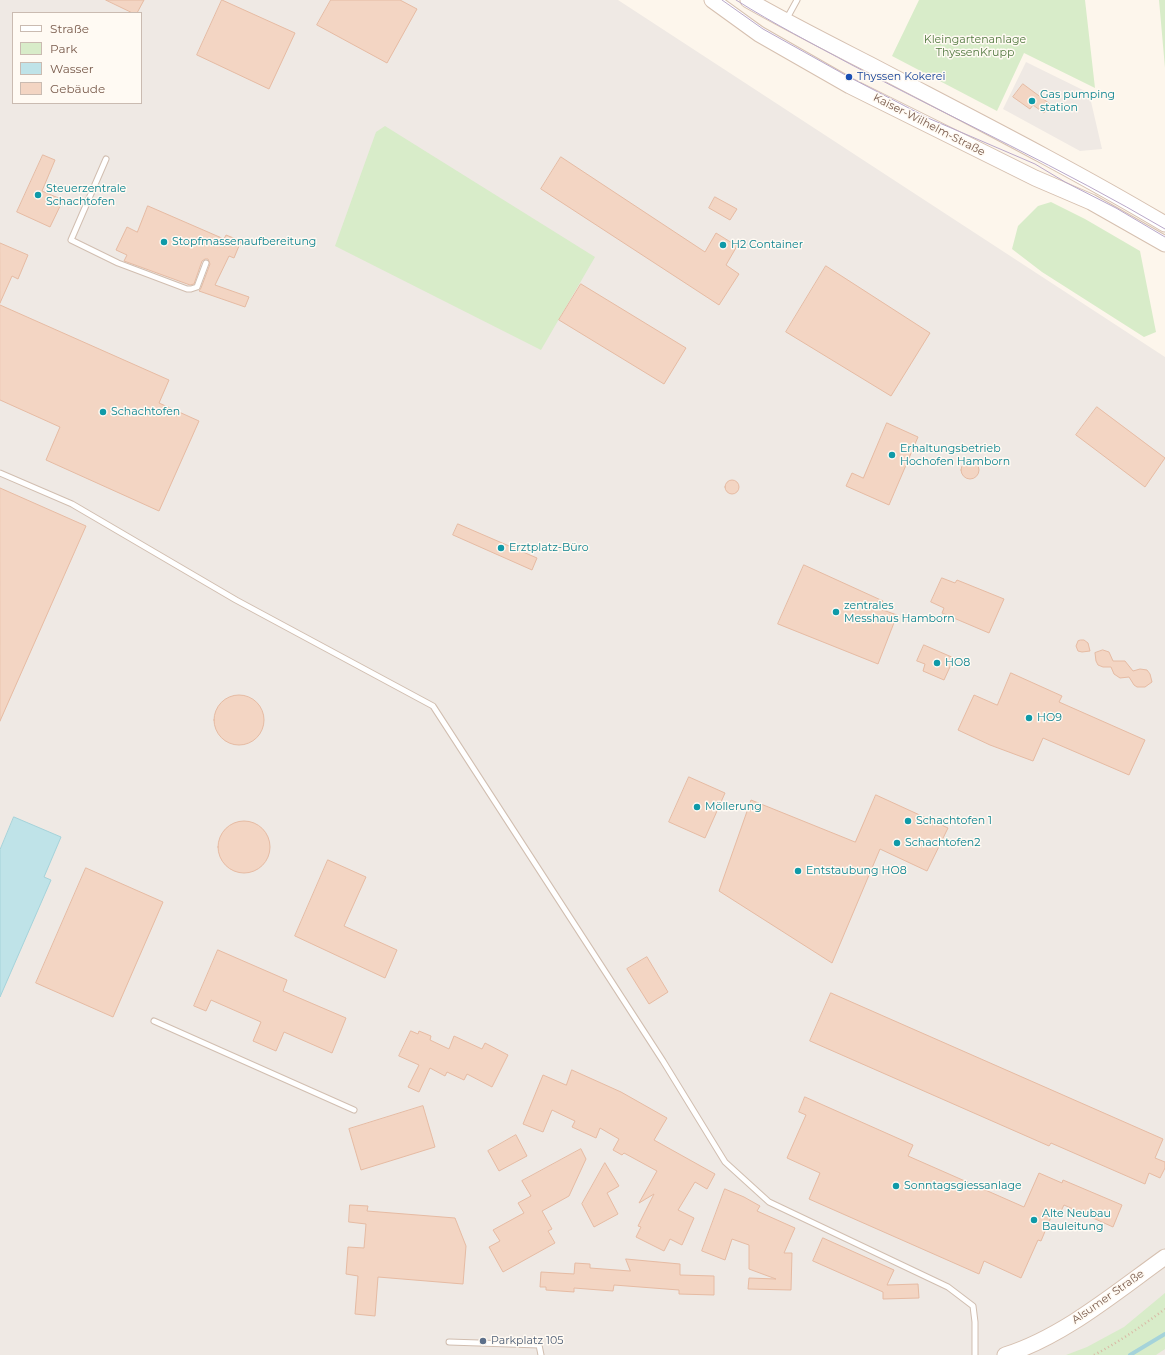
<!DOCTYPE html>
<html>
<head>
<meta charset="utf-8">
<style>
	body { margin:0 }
	#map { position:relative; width:1165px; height:1355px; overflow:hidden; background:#fdf6ec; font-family:Montserrat,sans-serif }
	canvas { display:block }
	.legend { position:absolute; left:12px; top:12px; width:130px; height:92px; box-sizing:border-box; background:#fffaf3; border:1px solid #cabbb1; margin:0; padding:5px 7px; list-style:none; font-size:12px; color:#7a5c4d }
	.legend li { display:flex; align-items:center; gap:8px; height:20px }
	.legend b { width:20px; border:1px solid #cabbb1 }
</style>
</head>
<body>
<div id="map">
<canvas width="1165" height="1355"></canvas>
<ul class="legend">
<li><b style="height:5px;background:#fff"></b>Straße</li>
<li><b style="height:11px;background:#d8ecc9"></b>Park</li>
<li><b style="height:11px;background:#bfe3e8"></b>Wasser</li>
<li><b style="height:11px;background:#f3d5c3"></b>Gebäude</li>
</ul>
</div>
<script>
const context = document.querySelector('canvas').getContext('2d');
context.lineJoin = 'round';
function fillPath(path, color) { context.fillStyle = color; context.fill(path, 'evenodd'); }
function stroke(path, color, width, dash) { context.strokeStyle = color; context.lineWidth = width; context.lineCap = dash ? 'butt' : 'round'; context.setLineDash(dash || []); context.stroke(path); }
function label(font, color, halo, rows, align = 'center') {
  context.font = font + ' Montserrat,sans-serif'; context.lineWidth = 3; context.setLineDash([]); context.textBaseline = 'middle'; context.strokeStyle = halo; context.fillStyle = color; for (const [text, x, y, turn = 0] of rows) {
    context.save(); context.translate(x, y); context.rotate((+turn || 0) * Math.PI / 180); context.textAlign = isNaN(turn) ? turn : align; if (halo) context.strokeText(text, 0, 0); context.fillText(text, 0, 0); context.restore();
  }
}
const industrial = new Path2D(`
	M0 0H618L1165 357V1355H0ZM13 13H141V103H13Z
	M1026 62 1089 93 1102 149 1080 151 1003 109Z`);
const green = new Path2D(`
	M919 0H1085L1095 88 1024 53 997 111 892 56Z
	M1159 0H1165V68Z
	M385 126 595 257 541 350 335 246 376 132Z
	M1051 202 1085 219 1140 251 1156 332 1144 337 1042 272 1012 249 1018 226 1038 206Z
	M1165 1293V1349L1156 1355H1066L1087 1347 1124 1327Z`);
const water = new Path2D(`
	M14 817 61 837 44 877 51 880 0 997V850Z`);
const stream = new Path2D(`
	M1130 1355 1165 1334`);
const building = new Path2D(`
	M106 0H144L137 13H133Z
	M222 0 295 33 269 89 197 55Z
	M331 0H400L417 9 387 63 317 25Z
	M1023 84 1050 104 1044 113 1033 105 1030 109 1013 97Z
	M43 155 55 160 42 191 63 200 50 227 17 212Z
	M561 157 705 252 716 233 737 246 726 265 739 274 719 305 541 189Z
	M715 197 737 209 730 220 709 208Z
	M148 206 224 239 226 235 241 241 234 258 229 256 215 285 249 297 245 307 199 291 201 288 210 264 208 259H205L202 261 194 284 190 285 124 261 127 255 116 250 127 227 137 232Z
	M0 243 28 255 18 279 12 276 0 303Z
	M826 266 930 333 891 396 786 332Z
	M581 284 686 348 664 384 559 320Z
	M0 305 169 380 159 403 199 421 159 511 46 460 60 427 0 400Z
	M1097 407 1165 458 1145 487 1076 435Z
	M887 423 918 437 889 505 846 486 852 473 863 478Z
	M961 470a9 9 0 1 1 18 0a9 9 0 1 1-18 0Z
	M725 487a7 7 0 1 1 14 0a7 7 0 1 1-14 0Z
	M0 488 86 526 0 721Z
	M458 524 537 558 532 570 453 535Z
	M804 565 883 601 880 609 897 615 878 664 778 624Z
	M942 578 955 583 957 580 1004 599 989 633 942 613 944 608 931 602Z
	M1081 640H1084L1088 643 1090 651 1082 652 1078 651 1076 646 1078 641Z
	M924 645 954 658 944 680 923 671 925 664 917 661Z
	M1103 650 1109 652 1113 661H1125L1133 671 1140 669 1147 670 1150 674 1152 682 1145 687H1137L1134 685 1129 677 1120 678 1114 674 1111 667H1103L1098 665 1096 661 1095 653Z
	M1011 673 1062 696 1059 702 1145 740 1129 775 1043 738 1033 761 990 745 958 730 974 695 997 705Z
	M214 720a25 25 0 1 1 50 0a25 25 0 1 1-50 0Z
	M689 777 725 793 705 838 669 822Z
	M876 795 948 828 927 871 880 849 832 963 719 891 751 800 855 842Z
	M218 847a26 26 0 1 1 52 0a26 26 0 1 1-52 0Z
	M328 860 366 877 344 926 397 950 385 978 295 936Z
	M86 868 163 902 113 1017 36 983Z
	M218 950 287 980 283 991 346 1018 332 1053 284 1032 276 1051 253 1041 261 1022 211 1000 206 1011 194 1006Z
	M647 957 668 992 649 1004 627 969Z
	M831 993 1163 1139 1155 1158 1165 1162V1168L1160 1178 1149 1173 1145 1184 1051 1143 1049 1146 810 1041Z
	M411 1031 418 1034 419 1031 431 1036 430 1040 449 1049 454 1036 482 1049 485 1043 508 1055 492 1087 467 1074 464 1080 447 1072 445 1076 430 1068 419 1092 408 1087 419 1065 399 1056Z
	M572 1070 621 1092 667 1118 654 1140 715 1174 707 1189 695 1182 678 1210 694 1218 682 1245 670 1239 664 1251 636 1237 641 1227 638 1226 654 1194 639 1203 657 1171 624 1153 622 1155 613 1150 619 1139 600 1128 596 1138 572 1127 575 1121 552 1110 543 1132 523 1124 543 1075 566 1085Z
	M805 1097 913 1145 908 1156 1024 1207 1039 1173 1062 1183 1063 1180 1122 1205 1113 1227 1064 1205 1060 1213 1054 1210 1041 1241 1038 1240 1021 1278 984 1261 979 1274 809 1199 820 1173 787 1158 806 1115 799 1112Z
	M423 1106 435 1147 361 1170 349 1129Z
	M516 1135 527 1156 499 1171 488 1151Z
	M581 1149 586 1159 569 1196 542 1211 552 1229 548 1231 555 1243 503 1272 489 1247 500 1241 493 1230 524 1213 518 1203 531 1196 522 1181Z
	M605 1163 619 1186 607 1193 618 1214 594 1227 582 1204Z
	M725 1189 744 1197 760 1206 757 1211 795 1228 784 1253H792L791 1290 748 1289 749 1278 776 1279 749 1269V1245L732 1239 725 1260 702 1251Z
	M350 1205 368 1206 367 1211 455 1218 466 1246 463 1284 378 1277 375 1316 355 1314 358 1276 346 1274 348 1247 364 1248 366 1224 349 1222Z
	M823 1238 894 1270 887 1285 918 1284 919 1298 883 1299V1292L813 1261Z
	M626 1259 680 1264V1275L714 1276V1295L679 1294V1290L614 1285 613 1291 574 1288V1292L546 1290V1287H540L541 1272 574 1274 575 1263 590 1264V1268L630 1271Z`);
const path = new Path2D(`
	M1094 1355C1119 1342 1142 1326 1165 1309`);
const lane = new Path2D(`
	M786 20 797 0
	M106 159 71 240 118 263 187 289H191L197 287 206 263
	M0 473 72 504 236 600 433 706 663 1061 725 1162 769 1202 948 1287 973 1306 975 1322V1355
	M154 1021 354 1110
	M449 1342 539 1345 541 1355`);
const secondary = new Path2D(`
	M712 0 759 34 850 86 1035 178 1091 202 1165 244
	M748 0C788 23 828 43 869 64 968 116 1069 167 1165 224
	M1005 1355C1063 1337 1116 1292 1165 1257`);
const tram = new Path2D(`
	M722 0 763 29 849 77 928 118 1035 164 1065 182 1116 208 1165 237
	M736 0C774 24 813 44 852 65 956 120 1063 169 1165 229`);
const markers = [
	[849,77,4,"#1a4fb4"],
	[1032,101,4,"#0f9aa8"],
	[38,195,4,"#0f9aa8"],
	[164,242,4,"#0f9aa8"],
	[723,245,4,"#0f9aa8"],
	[103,412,4,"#0f9aa8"],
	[892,455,4,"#0f9aa8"],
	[501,548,4,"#0f9aa8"],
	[836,612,4,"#0f9aa8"],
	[937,663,4,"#0f9aa8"],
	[1029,718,4,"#0f9aa8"],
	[697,807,4,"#0f9aa8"],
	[908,821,4,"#0f9aa8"],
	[897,843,4,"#0f9aa8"],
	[798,871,4,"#0f9aa8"],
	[896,1186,4,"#0f9aa8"],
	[1034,1220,4,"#0f9aa8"],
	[483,1341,4,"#5c6f8a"]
];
const parkNames = [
	["Kleingartenanlage",975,40],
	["ThyssenKrupp",975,53]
];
const transitNames = [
	["Thyssen Kokerei",857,77]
];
const cultureNames = [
	["Gas pumping",1040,95],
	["station",1040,108],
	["Steuerzentrale",46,189],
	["Schachtofen",46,202],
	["Stopfmassenaufbereitung",172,242],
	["H2 Container",731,245],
	["Schachtofen",111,412],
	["Erhaltungsbetrieb",900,449],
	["Hochofen Hamborn",900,462],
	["Erztplatz-Büro",509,548],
	["zentrales",844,606],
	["Messhaus Hamborn",844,619],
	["HO8",945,663],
	["HO9",1037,718],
	["Möllerung",705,807],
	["Schachtofen 1",916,821],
	["Schachtofen2",905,843],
	["Entstaubung HO8",806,871],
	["Sonntagsgiessanlage",904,1186],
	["Alte Neubau",1042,1214],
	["Bauleitung",1042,1227]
];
const streetNames = [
	["Kaiser-Wilhelm-Straße",929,125,27],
	["Alsumer Straße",1108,1297,-35]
];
const serviceNames = [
	["Parkplatz 105",491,1341]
];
fillPath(industrial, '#efe9e4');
fillPath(green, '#d8ecc9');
fillPath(water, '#bfe3e8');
stroke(water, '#a5d3da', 1);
stroke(stream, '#a5d3da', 4);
fillPath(building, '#f3d5c3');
stroke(building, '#e6bba3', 1);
stroke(lane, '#d1beb0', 7);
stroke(secondary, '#d6c0b0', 17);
stroke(path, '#d9b8a5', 2.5, [1, 3]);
stroke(lane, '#fff', 5);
stroke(secondary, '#fff', 15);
stroke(tram, '#b9a8c9', 1);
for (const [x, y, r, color] of markers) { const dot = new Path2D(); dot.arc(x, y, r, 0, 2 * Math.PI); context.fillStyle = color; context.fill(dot); stroke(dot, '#fffaf3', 1.5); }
label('11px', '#537a41', '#fffaf3', parkNames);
label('11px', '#164399', '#fffaf3', transitNames, 'left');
label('11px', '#0d838f', '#fffaf3', cultureNames, 'left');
label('11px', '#7a5c4d', '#fffaf3', streetNames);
label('11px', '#4e5e75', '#fffaf3', serviceNames, 'left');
</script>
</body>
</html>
